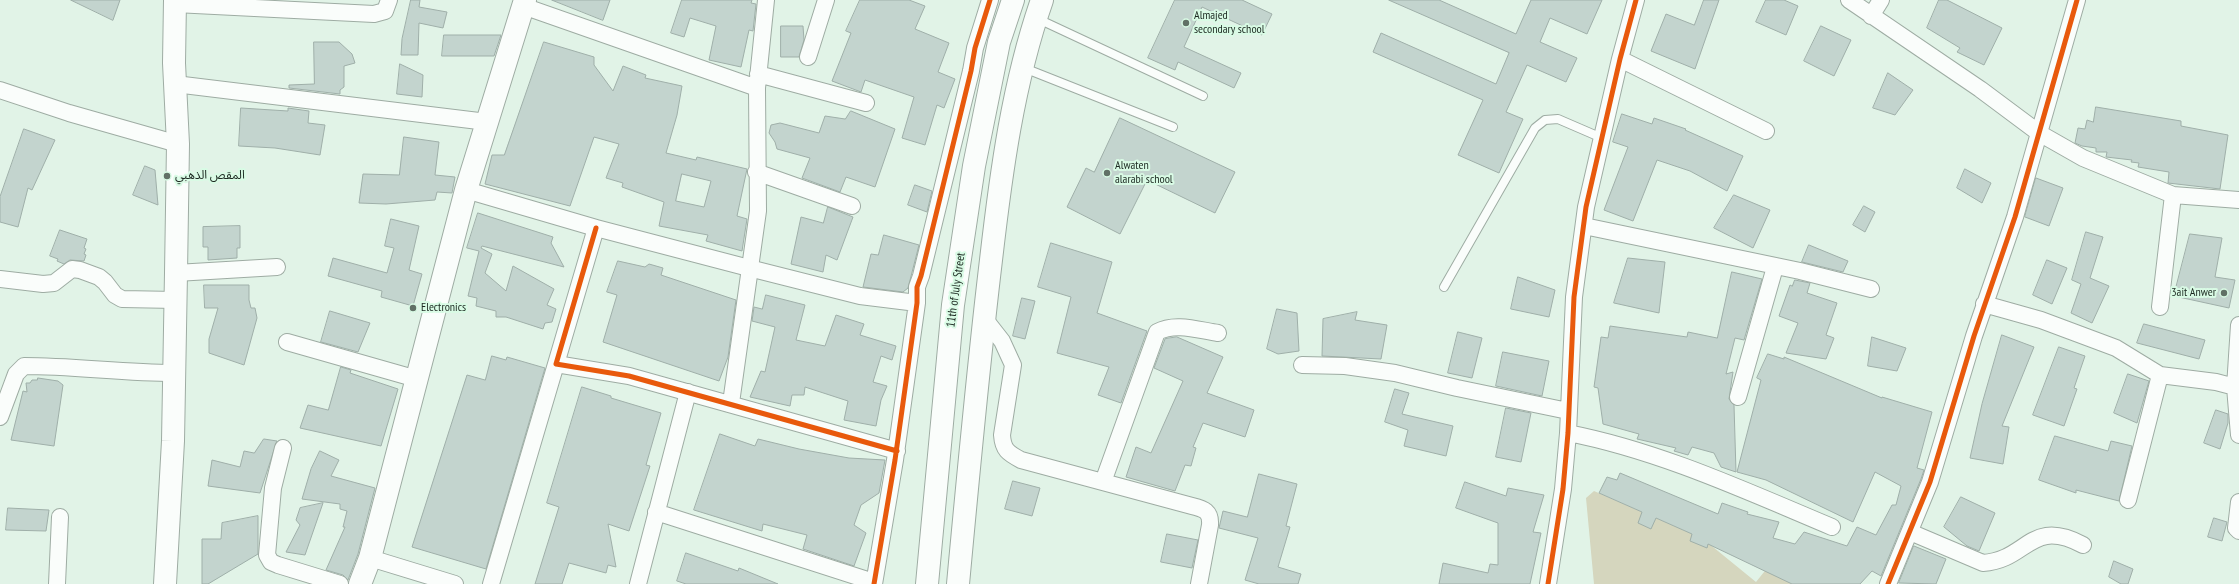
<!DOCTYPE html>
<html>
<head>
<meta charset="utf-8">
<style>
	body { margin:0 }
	canvas { display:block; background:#e1f3e7 }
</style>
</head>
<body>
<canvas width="2239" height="584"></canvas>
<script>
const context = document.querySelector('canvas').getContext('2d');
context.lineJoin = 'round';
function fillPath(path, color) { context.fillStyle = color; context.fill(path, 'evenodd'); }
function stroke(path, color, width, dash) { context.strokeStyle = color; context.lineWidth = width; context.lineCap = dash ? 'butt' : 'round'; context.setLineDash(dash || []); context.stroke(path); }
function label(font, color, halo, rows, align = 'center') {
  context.font = font + ' "PT Sans Narrow","Noto Sans Arabic",sans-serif'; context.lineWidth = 4; context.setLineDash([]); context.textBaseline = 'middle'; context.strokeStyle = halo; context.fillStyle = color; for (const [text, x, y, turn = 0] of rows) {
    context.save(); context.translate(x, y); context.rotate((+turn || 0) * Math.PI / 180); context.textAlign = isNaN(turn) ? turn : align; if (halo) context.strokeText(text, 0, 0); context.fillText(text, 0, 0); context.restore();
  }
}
const green = new Path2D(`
	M1594 491 1702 538 1756 582 1768 567 1798 584H1594L1586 498Z`);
const building = new Path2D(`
	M71 0H120L113 20Z
	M411 0H420L419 7 447 12 443 28 419 23 418 55H401L402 39Z
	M552 0H610L603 20Z
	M682 0H752L751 3 756 4 753 31 749 30 741 67 709 60 716 26 690 18 684 37 671 33Z
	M860 0H909L925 6 915 29 949 43 938 72 955 79 944 108 937 105 925 145 902 138 914 97 865 80 861 92 832 81 851 33 846 31Z
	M1175 0H1242L1272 14 1262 35 1202 7 1184 47 1241 73 1234 88 1178 62 1175 70 1148 58Z
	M1389 0H1439L1516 34 1531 0H1602L1587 34 1550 18 1540 42 1577 58 1566 82 1527 65 1506 112 1523 119 1499 173 1458 155 1483 100 1373 52 1381 33 1496 84 1509 53Z
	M1704 0H1719L1695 69 1651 51 1666 14 1694 25Z
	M1766 0H1784L1798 6 1786 35 1756 22Z
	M1939 0H1947L2002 28 1984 65 1957 52 1960 48 1927 28Z
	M781 26H803L804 40 799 57H781Z
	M1821 26 1851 40 1834 76 1804 61Z
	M444 35H501L494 56H442Z
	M314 42H339L352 54 355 63 344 66V87L340 90V94L289 88V85L314 84Z
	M544 42 594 57V65L613 91 623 66 646 75 645 78 682 86 677 115 666 153 696 160 697 157 747 169 737 216 747 219 742 251 706 241 708 235 659 226 664 202 622 187 623 183 606 178 619 144 594 137 570 206 485 184 492 155H504ZM682 174 711 181 704 207 676 201Z
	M400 64 423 75 422 97 397 94Z
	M1888 73 1913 90 1895 115 1873 108Z
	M2096 107 2181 121V126L2228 135 2220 189 2168 183 2169 172 2138 167 2139 163 2131 162 2132 160 2106 157 2107 152H2096V148L2082 146 2075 143 2078 128 2085 129 2087 120 2093 122Z
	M241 108 288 111V108L309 111 308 123 325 125 320 155 275 148 239 146Z
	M851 111 895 129 875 187 846 177 840 192 802 178 810 158 777 149 775 142 769 133 771 125 780 123 819 133 825 116 845 119Z
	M1622 114 1652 124 1654 118 1686 129 1685 130 1743 156 1727 191 1690 171 1657 160 1633 221 1604 210 1628 147 1613 142Z
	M1120 118 1235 172 1215 213 1147 180 1120 234 1067 207 1086 168 1094 172Z
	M24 129 55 140 32 190 28 188 18 227 0 222V197Z
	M404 137 439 142 435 175 455 177 452 193 437 192 435 200 386 204 359 203 363 174 399 175Z
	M145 166 155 170 158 205 133 195Z
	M1965 169 1991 183 1982 203 1957 188Z
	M2036 178 2063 188 2049 226 2025 217Z
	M915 185 932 191 927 212 908 205Z
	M1734 195 1770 210 1753 248 1714 228Z
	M1864 206 1875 212 1865 232 1853 225Z
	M828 207 853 217 837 260 826 255 823 272 791 264 801 217 823 223Z
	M478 213 553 237 551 243 564 267 482 246 481 248 492 254 485 273 506 291 513 266 554 289 547 305 556 309 552 322 545 323 543 329 506 317H496V311L476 306 477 298 468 296 479 251 467 248Z
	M391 219 419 226 409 270 422 274 413 306 381 297 382 291 328 276 333 258 387 273 394 248 385 246Z
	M240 226V248H237V258L208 260V247H203V227Z
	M60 230 87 239 84 248 86 249 84 254 86 255 84 261 70 260 64 264 57 261 58 259 50 256Z
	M2086 232 2103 237 2090 278 2109 286 2092 323 2071 313 2081 284 2072 280Z
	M2190 234 2222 238 2215 277 2235 280 2229 308 2174 296Z
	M884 235 919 245 908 288 903 292 863 287 871 254 878 255Z
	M1051 243 1112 262 1097 313 1147 331 1121 403 1098 395 1109 367 1057 353 1071 297 1038 287Z
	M1809 245 1848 261 1843 272 1802 262Z
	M1628 258 1665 262 1659 313 1614 303Z
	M2047 260 2067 268 2052 304 2033 295Z
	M618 261 645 267 649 264 663 268 661 275 736 300 728 357 719 381 603 342 617 295 607 292Z
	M1732 272 1762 279 1744 340 1735 338 1726 374 1733 372 1729 399 1734 405 1736 472 1721 467 1714 453 1692 447 1688 455 1674 451 1676 448 1637 439 1639 434 1603 424 1598 388 1594 387 1601 337 1608 338 1610 326 1687 337 1688 332 1717 338Z
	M1518 277 1555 290 1549 317 1511 309Z
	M1795 280 1810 283 1807 293 1837 303 1826 335 1834 338 1826 359 1786 353 1798 323 1779 316 1790 285 1792 286Z
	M204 285H249V300L251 308H255L257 318 244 365 209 353V339L218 308H205Z
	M766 295 805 305 796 340 825 346 836 315 864 324 860 335 896 346 892 360 881 356 873 382 887 386 881 400 876 426 844 420 848 401 805 387 804 395H792L790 406 750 397 761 371 765 372 775 327 752 321 754 307 762 309Z
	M1022 298 1035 301 1025 339 1013 336Z
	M1277 309 1297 313 1299 351 1278 354 1267 349Z
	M330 311 370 323 358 352 321 342Z
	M1357 312 1355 320 1387 325 1381 359 1322 356 1323 319Z
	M2144 324 2205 340 2199 359 2137 343Z
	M1458 332 1482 338 1472 378 1448 373Z
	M2002 335 2034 347 2002 426 2009 427 2003 464 1970 458 1982 404Z
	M1177 337 1223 357 1207 393 1254 410 1245 437 1203 423 1193 447 1196 448 1191 466 1185 465 1175 491 1126 477 1136 447 1151 453 1183 381 1154 368 1165 339Z
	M1872 337 1906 348 1897 371 1868 366Z
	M2059 347 2085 356 2074 388 2077 389 2064 426 2033 415Z
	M1503 352 1549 361 1542 396 1496 386Z
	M1768 354 1784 359V357L1882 398V397L1932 412 1917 468 1924 470 1921 479 1881 576 1872 571 1860 584H1792L1708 544 1707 548 1690 541 1692 534 1656 518 1651 529 1638 523 1642 512 1599 493 1607 477 1617 480 1620 473 1718 514 1722 503 1748 512 1747 514 1779 522 1773 538 1795 544 1804 532 1847 546 1857 527 1876 535 1892 505H1896L1901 486 1875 472 1853 522 1766 480 1737 472 1761 380 1757 378Z
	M492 356 506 360 507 357 545 368 486 569 412 547 467 375 485 380Z
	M341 367 351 370 350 373 398 389 381 446 300 428 308 405 328 410Z
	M2128 374 2149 381 2137 423 2114 413Z
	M38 378 58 381 63 385 54 446 11 440 23 391 27 392 26 383H30L32 380H37Z
	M582 387 611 396V398L661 413 646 465 650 466 629 531 608 524 616 567 608 565 606 573 569 563 562 584H535L559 507 547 503Z
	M1395 389 1409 393 1402 414 1453 426 1446 456 1404 446 1408 430 1385 422Z
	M1506 408 1531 413 1521 462 1496 457Z
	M2216 410 2228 414V423L2220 449 2204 443Z
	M720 434 755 446 758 439 799 449 849 458 885 460 879 493 861 505 854 525 866 533 854 566 803 549 807 535 763 524 762 531 694 510Z
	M2055 436 2108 451 2111 441 2132 446 2119 501 2076 490V493L2039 480Z
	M264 439 277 441 260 493 208 486 212 460 240 467 244 451 254 453Z
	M320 451 339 460 331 476 375 488 358 554 348 580 343 575 326 570 345 527H343L347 511 340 509V504L302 499 311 469Z
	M1259 474 1297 484 1286 526 1290 527 1278 567 1301 574 1298 584H1259L1245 580 1258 538 1219 528 1223 511 1247 517Z
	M1013 481 1040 488 1032 516 1005 509Z
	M1465 482 1506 496 1508 488 1544 495 1533 532 1541 533 1530 584H1439L1443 563 1488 573 1490 564 1498 565V523L1456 508Z
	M1961 497 1995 513 1979 551 1967 546 1944 527Z
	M323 503 305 555 286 552 300 525 296 520 300 508Z
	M8 508 49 510 46 531 6 530Z
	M258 516V554L208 584H202V539H221L222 523Z
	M2214 518 2227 522 2222 541 2208 537Z
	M1167 534 1198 540 1192 568 1161 562Z
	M1914 546 1946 559 1936 584 1899 583Z
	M686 553 738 571 739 568 778 584H686L677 581Z
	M2114 561 2133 569 2128 584H2121L2109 577Z`);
const service = new Path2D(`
	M1036 18 1203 96
	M1024 68 1173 127
	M1444 287 1535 128 1545 120 1558 119 1602 138`);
const minor = new Path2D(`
	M1849 0 1980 89 2039 133 2083 158 2173 195 2239 200
	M175 4 374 14 385 11 389 0
	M523 6 757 88
	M1871 16 1881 0
	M808 57 826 0
	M1620 59 1766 131
	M758 74 866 103
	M175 84 487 122
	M0 90 69 113 178 144
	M756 172 852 206
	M466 190 596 228 749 268 860 296 917 303
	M1584 226 1800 271 1871 289
	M596 228 556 364 629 376 897 451
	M176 273 277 267
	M0 279 43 284 54 283 72 269 80 270 99 277 105 282 115 295 122 299 176 300
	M1984 304 2041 320 2116 348 2160 375 2216 382 2239 388
	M2160 307 2173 195
	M984 318 1002 341 1013 365 1002 435C1003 450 1008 453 1021 460L1192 506C1204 509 1211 511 1210 525L1199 584
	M2239 325 2235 387 2239 435
	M287 342 417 379
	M1302 365 1345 366 1395 373 1457 388 1568 411
	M1738 397 1775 267
	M731 403 758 211 757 88 766 0
	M0 417 16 374 24 366C74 366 124 373 174 373
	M1568 433C1660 451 1746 491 1832 527
	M283 448 273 488 267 555 271 562 278 565 340 584
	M1103 482 1157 332C1175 322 1198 330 1218 333
	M2128 500 2160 375
	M2239 502 2236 528 2239 531
	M656 512 874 582
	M1910 532 1983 563C2028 560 2030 517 2083 545
	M370 558 455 584
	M57 584 60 517
	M491 584 556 364
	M638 584 688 392
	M874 584 895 460 917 303V287L921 276 971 71 975 48 990 0
	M1548 584 1563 489 1568 433 1574 297 1586 207 1620 59 1636 0
	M1888 584 1930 482 1974 336 2015 217 2077 0`);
const secondary = new Path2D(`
	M165 584 173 441 176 273 178 144 174 63 175 0
	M360 584 370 558 466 190 525 0`);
const trunk = new Path2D(`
	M927 584 953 305 974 166 999 42 1013 0
	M958 584C968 476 978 368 991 260 1001 173 1013 83 1042 0`);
const cycleway = new Path2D(`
	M596 228 556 364 629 376 897 451
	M874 584 895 460 917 303V287L921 276 971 71 975 48 990 0
	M1548 584 1563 489 1568 433 1574 297 1586 207 1620 59 1636 0
	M1888 584 1930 482 1974 336 2015 217 2077 0`);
const markers = [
	[1186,23,4,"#617066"],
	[1107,173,4,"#617066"],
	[167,176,4,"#617066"],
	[2224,293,4,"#617066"],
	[413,308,4,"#617066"]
];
const poiNames = [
	["Almajed",1194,16],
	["secondary school",1194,30],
	["Alwaten",1115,166],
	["alarabi school",1115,180],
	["المقص الذهبي",175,176],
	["3ait Anwer",2216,293,"right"],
	["Electronics",421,308]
];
const streetNames = [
	["11th of July Street",956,290,-82]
];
fillPath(green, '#d5d6be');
fillPath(building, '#c3d4ce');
stroke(building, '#9fafa9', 1);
stroke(service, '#9eaca3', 10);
stroke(minor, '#9eaca3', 18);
stroke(secondary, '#9eaca3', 24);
stroke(trunk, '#9eaca3', 24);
stroke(service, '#fafdfb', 8);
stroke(minor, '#fafdfb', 16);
stroke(secondary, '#fafdfb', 22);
stroke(trunk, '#fafdfb', 22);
stroke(cycleway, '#e8590c', 5);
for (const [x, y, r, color] of markers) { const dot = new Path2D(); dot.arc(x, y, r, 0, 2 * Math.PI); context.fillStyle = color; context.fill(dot); stroke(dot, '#d9fbe5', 1.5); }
label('12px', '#1c2921', '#d9fbe5', poiNames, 'left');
label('12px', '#1c2921', '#d9fbe5', streetNames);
</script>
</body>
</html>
